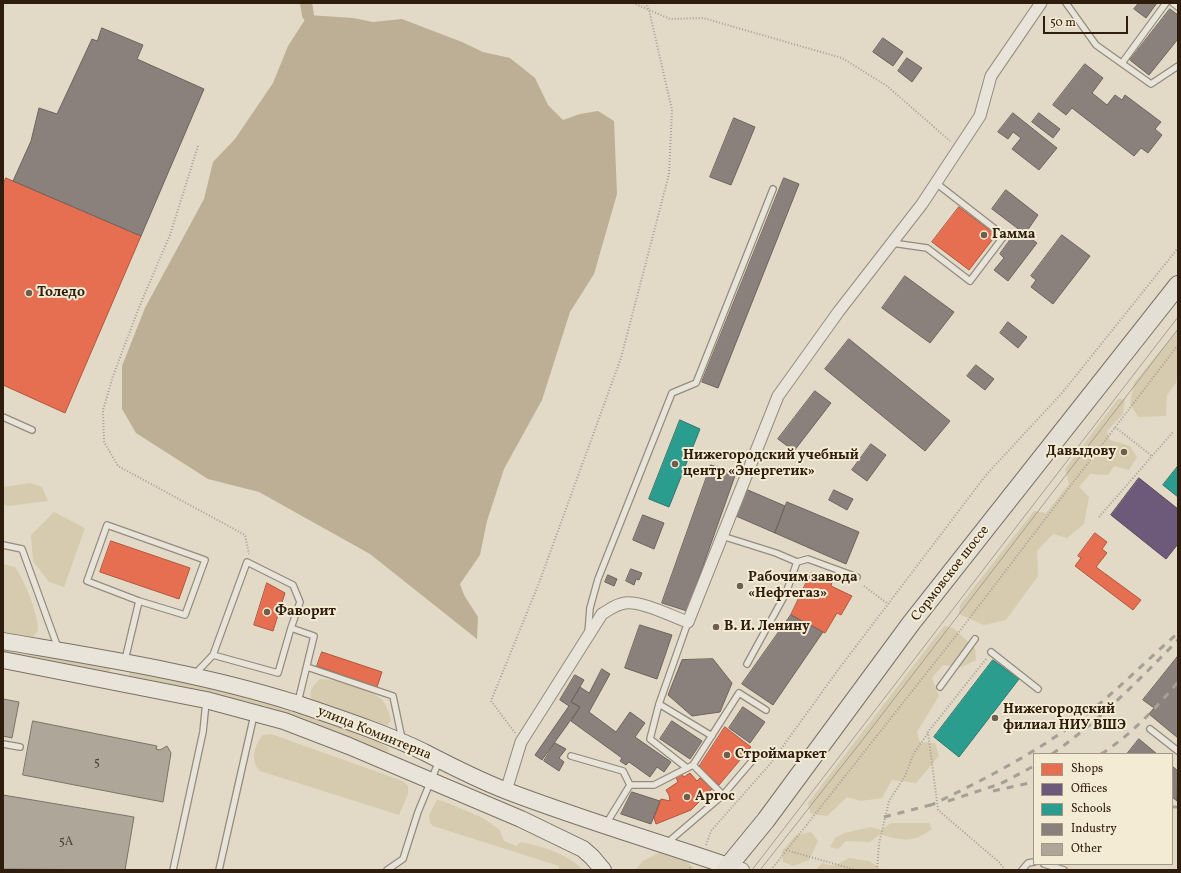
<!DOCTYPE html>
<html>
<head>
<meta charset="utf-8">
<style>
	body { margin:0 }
	#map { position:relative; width:1181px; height:873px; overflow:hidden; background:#e2dac6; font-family:Vollkorn,serif }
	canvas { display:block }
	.frame { position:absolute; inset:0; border:4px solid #2e1c0d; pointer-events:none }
	.legend { position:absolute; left:1033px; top:753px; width:140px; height:112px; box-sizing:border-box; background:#f3ebd3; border:1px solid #a49884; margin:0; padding:5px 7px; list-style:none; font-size:12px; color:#2e1c0d }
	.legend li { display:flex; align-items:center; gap:8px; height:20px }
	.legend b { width:20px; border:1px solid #a49884 }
	.scale { position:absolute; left:1043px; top:16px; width:85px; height:18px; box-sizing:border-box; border:2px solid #2e1c0d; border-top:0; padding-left:5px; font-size:12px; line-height:14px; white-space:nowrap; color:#2e1c0d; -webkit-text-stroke:3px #f3ebd3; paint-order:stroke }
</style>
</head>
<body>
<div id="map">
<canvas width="1181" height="873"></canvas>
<div class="frame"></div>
<ul class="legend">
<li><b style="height:11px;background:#e76f51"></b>Shops</li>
<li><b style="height:11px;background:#6d597a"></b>Offices</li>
<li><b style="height:11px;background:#2a9d8f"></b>Schools</li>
<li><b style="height:11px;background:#8a817c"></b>Industry</li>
<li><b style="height:11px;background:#aea799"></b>Other</li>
</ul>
<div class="scale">50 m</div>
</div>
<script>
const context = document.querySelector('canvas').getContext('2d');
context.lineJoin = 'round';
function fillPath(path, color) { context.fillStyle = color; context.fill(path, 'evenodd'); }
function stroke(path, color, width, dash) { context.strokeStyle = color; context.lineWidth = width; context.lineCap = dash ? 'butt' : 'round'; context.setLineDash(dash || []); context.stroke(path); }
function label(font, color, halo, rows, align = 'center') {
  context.font = font + ' Vollkorn,serif'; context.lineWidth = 4; context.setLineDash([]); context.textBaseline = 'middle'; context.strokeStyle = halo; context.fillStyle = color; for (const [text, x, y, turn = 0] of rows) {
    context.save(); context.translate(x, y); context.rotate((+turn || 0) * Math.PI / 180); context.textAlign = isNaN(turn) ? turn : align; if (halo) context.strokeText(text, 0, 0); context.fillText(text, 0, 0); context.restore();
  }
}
const green = new Path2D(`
	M1178 329V367L1176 383 1167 395 1166 416 1138 417 1130 404 1134 383Z
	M1118 399H1125L1123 414 1107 431 1110 440 1130 446 1137 457 1129 470 1114 466 1108 475 1090 474 1079 487 1089 497 1084 524 1067 538 1053 534 1037 551 1038 576 1006 620 984 625 959 614 960 605 1034 511 1046 513 1069 484 1065 469Z
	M30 483 42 487 48 501 8 506 3 504V487Z
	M54 512 85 528 64 587 49 582 33 561 31 535Z
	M3 564 15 567C25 582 38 613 38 631L33 637 3 632Z
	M944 626 953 628 975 648 976 660 962 667 943 665 932 678 939 696 917 732 920 742 935 743 939 756 916 783 892 780 882 798 861 801 847 797 827 816 811 814 808 803Z
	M3 648 107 667 110 668V671L105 672 3 654Z
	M134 671C198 683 264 699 326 722 344 729 362 736 380 743L387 747 389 751 383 752C301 719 221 691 133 678L129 676V672Z
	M320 679C334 679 373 690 382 700 387 706 389 713 391 720L388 725 383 726 313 702C308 692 311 687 320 679Z
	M271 734 403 781 408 786V794L399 815 260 771C250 762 254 744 263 735Z
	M437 800 443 801 483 818 500 830 504 841 516 846 521 842C544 847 566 853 583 870H559V866L433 826 430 823 429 815Z
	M891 823H929L932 829C914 843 901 841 880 834L870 842 846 841 838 849 830 847 835 838 844 833 871 827 881 830Z
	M811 832 818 841 809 860 793 866 783 862 782 851 796 835Z
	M660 852C672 856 687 858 695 870H635L643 861Z
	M849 858 869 861 882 870H816L822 863 834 866Z`);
const water = new Path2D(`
	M308 15 353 18 373 22 402 19 462 42 483 52 510 58 535 78 548 105 563 120 580 114 598 111 614 121 617 194 594 274 570 312 542 400 504 469 487 521 480 555 460 584 464 595 478 617 477 639 370 554 259 492 208 479 136 433 122 409V366L145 308 204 199 213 162 235 139 273 83 288 46Z`);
const shops = new Path2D(`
	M6 178 141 236 65 413 3 385V185Z
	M959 207 996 235 969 270 932 242Z
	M1095 533 1107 542 1102 549 1107 553 1096 567 1141 600 1133 610 1075 566 1081 558 1078 556Z
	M111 541 190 568 179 599 100 572Z
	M811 573 832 582 831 586 852 596 841 615 837 613 825 633 791 615Z
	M267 583 285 593 273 631 254 625Z
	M322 652 382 672 377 687 317 666Z
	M725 727 751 747 719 785 699 767Z
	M681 773 684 777 690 773 697 781 700 778 712 789 691 810 656 824 654 818 661 799 670 801 669 795 666 790 678 782 676 777Z`);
const offices = new Path2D(`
	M1139 478 1178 509V544L1166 559 1111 515Z`);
const schools = new Path2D(`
	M680 420 700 429 669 507 649 499Z
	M1178 466V497L1163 485Z
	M993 660 1019 679 959 757 934 737Z`);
const industry = new Path2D(`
	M1139 3H1157L1146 18 1134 9Z
	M1170 9 1178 15V39L1149 75 1130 60Z
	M102 28 143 45 137 59 204 89 141 236 13 181 31 141 39 108 57 114 92 39 97 41Z
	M883 38 903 52 893 66 873 52Z
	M907 58 922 68 912 82 898 71Z
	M1085 64 1103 78 1092 93 1107 105 1115 95 1122 100 1125 95 1161 122 1155 129 1162 135 1148 153 1141 148 1134 156 1072 108 1066 115 1053 105Z
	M1013 113 1057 148 1039 170 1012 149 1021 138 1013 132 1008 139 998 132Z
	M1039 113 1060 129 1053 138 1032 122Z
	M734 118 755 127 731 185 710 177Z
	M784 178 799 184 718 388 702 382Z
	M1006 190 1038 215 1025 234 992 209Z
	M1018 229 1037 243 1008 281 994 270 1004 258 1000 254Z
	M1062 235 1090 256 1053 304 1031 287 1036 280 1031 276Z
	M905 276 954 312 930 343 882 308Z
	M1008 322 1027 337 1018 348 1000 333Z
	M849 339 950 421 925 451 825 369Z
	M976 365 994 379 985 390 967 376Z
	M815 391 831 403 794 451 778 439Z
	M871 444 886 455 867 481 852 470Z
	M711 465 736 473 687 611 662 603Z
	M748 490 785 506 775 533 736 516Z
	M834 490 853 499 847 510 829 500Z
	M787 502 859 532 846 564 775 533Z
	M643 515 664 523 654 549 633 540Z
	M631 569 642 573 639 580 636 579 634 585 626 581Z
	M608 575 617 579 614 586 605 582Z
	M791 615 823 632 773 705 742 684Z
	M640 625 672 635 657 679 625 668Z
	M1178 656V738L1149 714 1154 708 1143 700Z
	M713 659 732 683 720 712 692 716 668 695 682 660Z
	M602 669 610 674 589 712 616 732 630 712 645 723 635 737 671 762 664 772 657 767 650 777 629 762 626 765 620 761 622 758 571 721 580 707 571 702 580 687 589 693Z
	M575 675 584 680 571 702 580 707 542 760 535 755 569 706 560 700Z
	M743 707 765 722 750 743 729 728Z
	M672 721 702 741 690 759 660 739Z
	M1139 739 1157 754H1127Z
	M555 743 566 749 559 758 564 762 559 771 544 761Z
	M1172 766 1178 771 1177 801 1172 797Z
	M632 792 660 801 651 824 621 814Z`);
const canal = new Path2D(`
	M306 3 308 15`);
const building = new Path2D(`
	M3 699 19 702 12 738 3 736Z
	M33 721 157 746 156 749 160 750 167 746 171 753 163 802 23 775Z
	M3 795 134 817 125 870 3 869Z`);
const path = new Path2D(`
	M633 3 670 19 703 18 842 58 887 86 950 141
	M198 146 170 235 140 305 113 376 103 410 104 442 118 466 245 535 249 554
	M1115 427 1152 456
	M1099 517 1173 432
	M864 586 888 604
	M986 659 928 732 938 810 1000 863 1005 870
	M515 733 491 701 539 583 621 358 669 174 672 110 649 10 645 3
	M706 845 711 831 770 764 838 670 986 475 1062 393 1178 248
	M786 850 856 870
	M687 870 691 867
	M771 870 962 628 1178 345
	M877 870 879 844 889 801 905 776 914 753 928 733`);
const service = new Path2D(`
	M1066 3 1096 45 1151 84 1178 66
	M1173 3 1178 7
	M1122 63 1166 3
	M892 243 927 248 970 281 1004 236 936 183
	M3 417 32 430
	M722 536 776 553 797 562 786 593 747 664
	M3 545 22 549 58 648
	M797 562 808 559 857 577
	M588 633 590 608 598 579 672 393 696 383 773 189
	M991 652 1038 689
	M213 655 247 562 293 585 300 602 291 628
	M125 660 139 601 87 581 107 525 205 560 185 615 139 601
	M307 667 393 696 402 739
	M195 674 213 655 278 673 291 628 314 636 298 702
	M940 687 975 639
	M659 704 712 736
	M1150 729 1178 751
	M3 744 20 747
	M571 756 623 771 630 785
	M693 765 723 795
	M687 768 650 739 659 704 688 622
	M606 824 630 785H654L693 765 739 693 766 710
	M667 843 723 795 758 754
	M1044 864 1064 870
	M173 870 203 732 206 702
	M219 870 254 715
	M387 870 403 859 418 812 439 761
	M1022 870 1028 863 1034 862`);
const minor = new Path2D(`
	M506 791 521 742 602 614C609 610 616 604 625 603 642 601 671 616 688 622L778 396 839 311 922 204 980 116 991 76 1041 3`);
const tertiary = new Path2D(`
	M728 866 742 870`);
const secondary = new Path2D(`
	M3 641C101 658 200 673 295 703 336 717 385 733 424 752 451 766 478 780 507 791 580 819 655 841 728 866
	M3 660 206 700 284 721 349 746 521 819 583 849 592 857 603 870`);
const primary = new Path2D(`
	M725 870 766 820 912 622 1178 285`);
const tram = new Path2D(`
	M752 870 1178 317
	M760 870 864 738 1178 329`);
const rail = new Path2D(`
	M1052 754C1099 721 1138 681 1178 640
	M1101 754C1131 735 1155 709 1178 682
	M993 791 1034 782
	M948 801 1000 784 1034 766
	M929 806C984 780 1042 750 1089 712 1120 688 1148 659 1178 633
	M1172 807H1178
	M884 817 934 804`);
const markers = [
	[984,235,4,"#6d5e4e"],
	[29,293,4,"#6d5e4e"],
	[1124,452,4,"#6d5e4e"],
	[675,464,4,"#6d5e4e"],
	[740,586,4,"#6d5e4e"],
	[267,612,4,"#6d5e4e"],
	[716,627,4,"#6d5e4e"],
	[995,718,4,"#6d5e4e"],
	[727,755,4,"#6d5e4e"],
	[687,797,4,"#6d5e4e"]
];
const numberNames = [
	["5",97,764],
	["5А",66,843]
];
const poiNames = [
	["Гамма",992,235],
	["Толедо",37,293],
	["Давыдову",1116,452,"right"],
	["Нижегородский учебный",683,456],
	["центр «Энергетик»",683,472],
	["Рабочим завода",748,578],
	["«Нефтегаз»",748,594],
	["Фаворит",275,612],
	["В. И. Ленину",724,627],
	["Нижегородский",1003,710],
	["филиал НИУ ВШЭ",1003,726],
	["Строймаркет",735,755],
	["Аргос",695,797]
];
const streetNames = [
	["Сормовское шоссе",951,574,-52],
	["улица Коминтерна",374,734,22]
];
fillPath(green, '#d6cbaf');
fillPath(water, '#bcaf95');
fillPath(shops, '#e76f51');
stroke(shops, '#b0563d', 1);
fillPath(offices, '#6d597a');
stroke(offices, '#5a4759', 1);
fillPath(schools, '#2a9d8f');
stroke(schools, '#2b7668', 1);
fillPath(industry, '#8a817c');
stroke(industry, '#6e635b', 1);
stroke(canal, '#bcaf95', 12);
fillPath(building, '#aea799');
stroke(building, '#797266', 1);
stroke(service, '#938c7e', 8);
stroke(minor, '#938c7e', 13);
stroke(tertiary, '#938c7e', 16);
stroke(secondary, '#797266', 18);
stroke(primary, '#797266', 20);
stroke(path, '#a59f96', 2, [1, 2]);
stroke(service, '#e8e4da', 5.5);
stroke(minor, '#e8e4da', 11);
stroke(tertiary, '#e8e4da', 14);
stroke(secondary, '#e8e4da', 16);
stroke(primary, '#e4dfd4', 18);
stroke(tram, '#a59f96', 1);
stroke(rail, '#a59f96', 3, [7, 7]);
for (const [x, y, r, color] of markers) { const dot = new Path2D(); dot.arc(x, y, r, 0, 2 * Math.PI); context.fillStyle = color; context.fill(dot); stroke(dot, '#f3ebd3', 1.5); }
label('12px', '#4e3f30', null, numberNames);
label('bold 14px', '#2e1c0d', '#f3ebd3', poiNames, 'left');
label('14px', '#2e1c0d', '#f3ebd3', streetNames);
</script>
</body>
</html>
